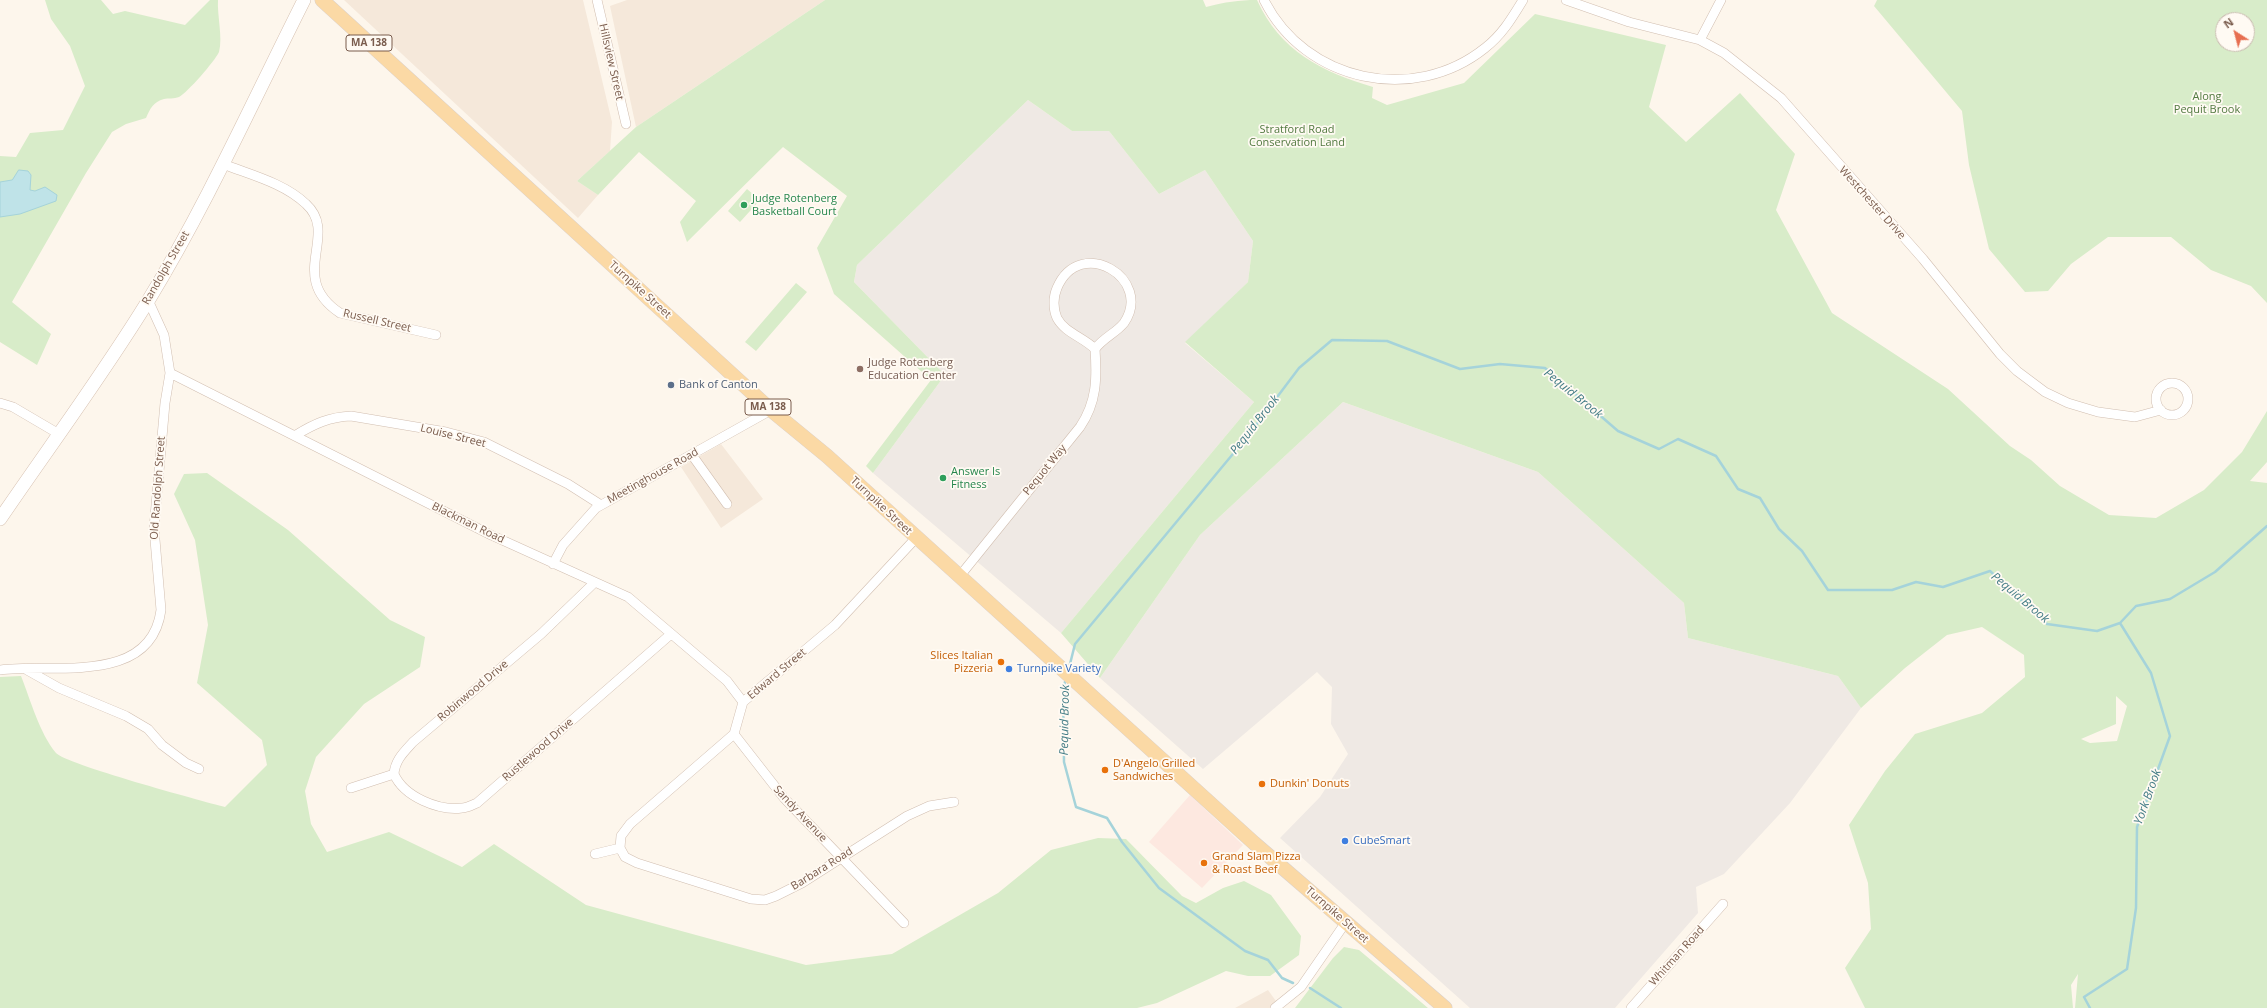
<!DOCTYPE html>
<html>
<head>
<meta charset="utf-8">
<style>
	body { margin:0 }
	#map { position:relative; width:2267px; height:1008px; overflow:hidden; background:#fdf6ec; font-family:"Open Sans",sans-serif }
	canvas { display:block }
	.north { position:absolute; left:2215px; top:12px; width:40px; height:40px; box-sizing:border-box; background:#fffaf3; border:1px solid #cabbb1; border-radius:50%; rotate:324deg; font-size:11px; font-weight:700; line-height:16px; text-align:center; color:#7a5c4d }
	.north::after { content:''; display:block; margin:auto; width:14px; height:18px; background:#e76f51; clip-path:polygon(50% 0,100% 100%,50% 72%,0 100%) }
</style>
</head>
<body>
<div id="map">
<canvas width="2267" height="1008"></canvas>
<div class="north">N</div>
</div>
<script>
const context = document.querySelector('canvas').getContext('2d');
context.lineJoin = 'round';
function fillPath(path, color) { context.fillStyle = color; context.fill(path, 'evenodd'); }
function stroke(path, color, width, dash) { context.strokeStyle = color; context.lineWidth = width; context.lineCap = dash ? 'butt' : 'round'; context.setLineDash(dash || []); context.stroke(path); }
function label(font, color, halo, rows, align = 'center') {
  context.font = font + ' "Open Sans",sans-serif'; context.lineWidth = 3.5; context.setLineDash([]); context.textBaseline = 'middle'; context.strokeStyle = halo; context.fillStyle = color; for (const [text, x, y, turn = 0] of rows) {
    context.save(); context.translate(x, y); context.rotate((+turn || 0) * Math.PI / 180); context.textAlign = isNaN(turn) ? turn : align; if (halo) context.strokeText(text, 0, 0); context.fillText(text, 0, 0); context.restore();
  }
}
const residential = new Path2D(`
	M344 0H583L612 122 610 151 577 181 598 195 578 218Z
	M627 0H825L636 127 610 6Z
	M721 444 763 499 721 528 681 467Z
	M1268 990 1281 1008H1235Z`);
const commercial = new Path2D(`
	M1190 795 1243 845 1202 888 1149 842Z`);
const industrial = new Path2D(`
	M1028 100 1072 131H1109L1159 194 1205 170 1253 241 1248 282 1185 343 1254 402 1061 633 873 473 945 375 854 282 857 265Z
	M1343 402 1538 472 1684 603 1688 638 1838 676 1861 708 1790 803 1724 874 1696 887 1698 913 1615 1008H1470L1280 838 1320 797 1348 754 1331 724 1332 687 1317 672 1203 769 1100 678 1200 535Z`);
const green = new Path2D(`
	M45 0H101L113 14 125 11 185 25 210 0H218C217 15 223 38 219 52 215 61 187 93 179 97 174 99 168 98 164 99 153 102 150 109 146 118L126 124 112 132 86 173 12 302 51 334 37 365 0 342V156L16 157 30 133 63 130 85 86 70 46 51 19Z
	M825 0H1203L1206 7C1226 2 1238 0 1257 0 1280 51 1322 72 1373 87L1372 98 1387 105 1464 83 1535 14 1666 45 1649 107 1686 142 1740 93 1795 154 1776 210 1832 313 1948 389 2010 446 2031 460 2060 486 2109 515 2156 518 2204 490 2242 452 2267 411V462L2250 481 2267 483V1008H2075L2078 974 2071 985 2073 1008H1865L1845 968 1871 929 1868 883 1849 825 1885 771 1915 734 1982 713 2025 677 2024 655 1982 627 1947 635 1905 668 1861 708 1838 676 1688 638 1684 603 1538 472 1343 402 1200 535 1100 678 1061 633 1254 402 1185 342 1248 282 1253 241 1205 170 1159 194 1109 131H1072L1028 100 857 265 854 282 945 375 873 473 866 466 931 380 834 294 817 248 847 196 783 147 687 242 680 222 696 201 639 152 598 195 577 181 636 127ZM2116 696 2127 706 2117 741 2090 743 2081 739 2116 724Z
	M1877 0H2267V303L2251 286 2211 270 2171 237H2108L2071 264 2048 291 2025 292 1989 249 1969 165 1962 111 1874 6ZM2223 20H2247V44H2223Z
	M747 189 760 200 740 222 728 211Z
	M796 283 807 292 756 351 745 342Z
	M207 473 288 530 390 620 425 637 420 667 364 704 316 757 305 791 311 824 327 852 389 832 462 867 494 844 586 905 806 965 892 954 998 893 1051 850 1098 838 1126 839 1182 896 1196 903 1223 888 1244 881 1271 895 1301 936 1299 955 1270 976H1248L1226 971 1157 1003 1137 1008H0V677L21 676C31 701 39 732 56 753 65 764 202 801 225 807L267 765 262 740 197 683 208 625 195 540 174 494 184 474Z
	M1344 947 1359 950 1428 1008H1295L1333 958Z`);
const water = new Path2D(`
	M19 170 28 171 31 175 30 190 35 191 45 187 57 195 56 201 20 214 0 217V182L12 180Z`);
const stream = new Path2D(`
	M1069 668 1075 644 1247 437 1299 368 1332 340 1387 341 1460 369 1500 364 1545 368 1618 431 1659 449 1678 439 1716 456 1738 489 1760 498 1779 529 1802 551 1828 590H1892L1916 582 1943 587 1990 571 2047 624 2097 631 2120 623 2136 606 2170 599 2215 572 2267 526
	M1066 679 1063 688 1064 762 1076 807 1107 818 1122 842 1159 888 1245 951 1268 960 1282 978 1293 983
	M1310 988 1341 1008
	M2090 1008 2084 997 2127 969 2136 908 2137 827 2170 736 2151 673 2120 623`);
const minor = new Path2D(`
	M597 0 626 124
	M1264 0C1305 82 1414 105 1485 48 1502 35 1512 18 1523 0
	M1566 0 1629 22 1700 40 1724 53 1781 98 1923 259 2000 354 2017 371 2045 392 2068 403 2098 412 2135 417 2161 410
	M1700 40 1721 0
	M223 164C251 175 284 183 306 204 340 235 286 277 340 313L436 335
	M170 373 491 535 628 597 727 681 743 702
	M2156 399a16 16 0 1 1 32 0a16 16 0 1 1-32 0Z
	M0 403 13 407 59 434
	M296 435C314 424 329 417 351 416L446 432 484 442 568 484 601 505
	M692 455 727 504
	M553 564 563 545 596 508 771 410
	M959 577 1080 427C1097 402 1097 378 1095 349 1103 338 1116 333 1124 323 1154 279 1080 234 1057 288 1053 297 1053 309 1057 318 1065 333 1083 337 1095 349
	M0 670C53 663 151 686 161 610L154 528 165 403 170 373 164 335 148 300
	M27 670 59 688 126 716 148 729 162 745 186 763 199 769
	M734 734 784 798 904 923
	M394 774C404 797 439 811 462 808 467 808 472 805 477 803L671 634
	M351 788 394 774C395 760 404 752 413 742L541 634 594 583
	M620 848 625 857 637 863 751 899 765 900 776 896 802 883 907 816 929 806 954 802
	M595 854 620 848 621 836 630 824 734 734 743 702 835 625 916 538
	M1275 1008 1301 987 1346 922
	M1631 1008 1723 904`);
const secondary = new Path2D(`
	M0 519C49 447 102 376 148 301 207 204 253 101 304 0`);
const primary = new Path2D(`
	M322 0 771 410 827 456 1254 843 1445 1008`);
const markers = [
	[744,205,4,"#2e9e5b"],
	[860,369,4,"#8d6e63"],
	[671,385,4,"#5c6f8a"],
	[943,478,4,"#2e9e5b"],
	[1001,662,4,"#e8710a"],
	[1009,669,4,"#3f7fe0"],
	[1105,770,4,"#e8710a"],
	[1262,784,4,"#e8710a"],
	[1345,841,4,"#3f7fe0"],
	[1204,863,4,"#e8710a"]
];
const shields = [
	[369,43,46],
	[768,407,46]
];
const shieldNames = [
	["MA 138",369,43],
	["MA 138",768,407]
];
const streetNames = [
	["Hillsview Street",611,62,77],
	["Westchester Drive",1872,203,48],
	["Randolph Street",166,268,-60],
	["Turnpike Street",640,290,42],
	["Russell Street",377,321,13],
	["Louise Street",453,436,14],
	["Pequot Way",1045,470,-51],
	["Meetinghouse Road",653,476,-29],
	["Old Randolph Street",158,488,-86],
	["Turnpike Street",881,506,43],
	["Blackman Road",468,523,26],
	["Edward Street",777,674,-40],
	["Robinwood Drive",473,691,-40],
	["Rustlewood Drive",538,750,-41],
	["Sandy Avenue",800,814,47],
	["Barbara Road",822,869,-32],
	["Turnpike Street",1337,915,41],
	["Whitman Road",1677,956,-48]
];
const parkNames = [
	["Along",2207,97],
	["Pequit Brook",2207,110],
	["Stratford Road",1297,130],
	["Conservation Land",1297,143]
];
const leisureNames = [
	["Judge Rotenberg",752,199],
	["Basketball Court",752,212],
	["Answer Is",951,472],
	["Fitness",951,485]
];
const educationNames = [
	["Judge Rotenberg",868,363],
	["Education Center",868,376]
];
const serviceNames = [
	["Bank of Canton",679,385]
];
const foodNames = [
	["Slices Italian",993,656,"right"],
	["Pizzeria",993,669,"right"],
	["D'Angelo Grilled",1113,764],
	["Sandwiches",1113,777],
	["Dunkin' Donuts",1270,784],
	["Grand Slam Pizza",1212,857],
	["& Roast Beef",1212,870]
];
const shopNames = [
	["Turnpike Variety",1017,669],
	["CubeSmart",1353,841]
];
const waterNames = [
	["Pequid Brook",1573,394,39],
	["Pequid Brook",1255,425,-52],
	["Pequid Brook",2020,598,40],
	["Pequid Brook",1065,720,-89],
	["York Brook",2148,797,-70]
];
fillPath(residential, '#f5e8da');
fillPath(commercial, '#fde8e0');
fillPath(industrial, '#efe9e4');
fillPath(green, '#d8ecc9');
fillPath(water, '#bfe3e8');
stroke(water, '#a5d3da', 1);
stroke(stream, '#a5d3da', 2.5);
stroke(minor, '#d1beb0', 10);
stroke(secondary, '#d6c0b0', 14);
stroke(primary, '#dad1cd', 15);
stroke(minor, '#fff', 9);
stroke(secondary, '#fff', 13);
stroke(primary, '#fbd9a5', 14);
for (const [x, y, r, color] of markers) { const dot = new Path2D(); dot.arc(x, y, r, 0, 2 * Math.PI); context.fillStyle = color; context.fill(dot); stroke(dot, '#fffaf3', 1.5); }
for (const [x, y, w] of shields) { const box = new Path2D(); box.roundRect(x - w / 2, y - 8, w, 16, 3); context.fillStyle = '#fffaf3'; context.fill(box); stroke(box, '#7a5c4d', 1); }
label('bold 10px', '#7a5c4d', null, shieldNames);
label('11px', '#7a5c4d', '#fffaf3', streetNames);
label('11px', '#537a41', '#fffaf3', parkNames);
label('11px', '#27864d', '#fffaf3', leisureNames, 'left');
label('11px', '#785e54', '#fffaf3', educationNames, 'left');
label('11px', '#4e5e75', '#fffaf3', serviceNames, 'left');
label('11px', '#c56008', '#fffaf3', foodNames, 'left');
label('11px', '#366cbe', '#fffaf3', shopNames, 'left');
label('italic 12px', '#437c86', '#fffaf3', waterNames);
</script>
</body>
</html>
